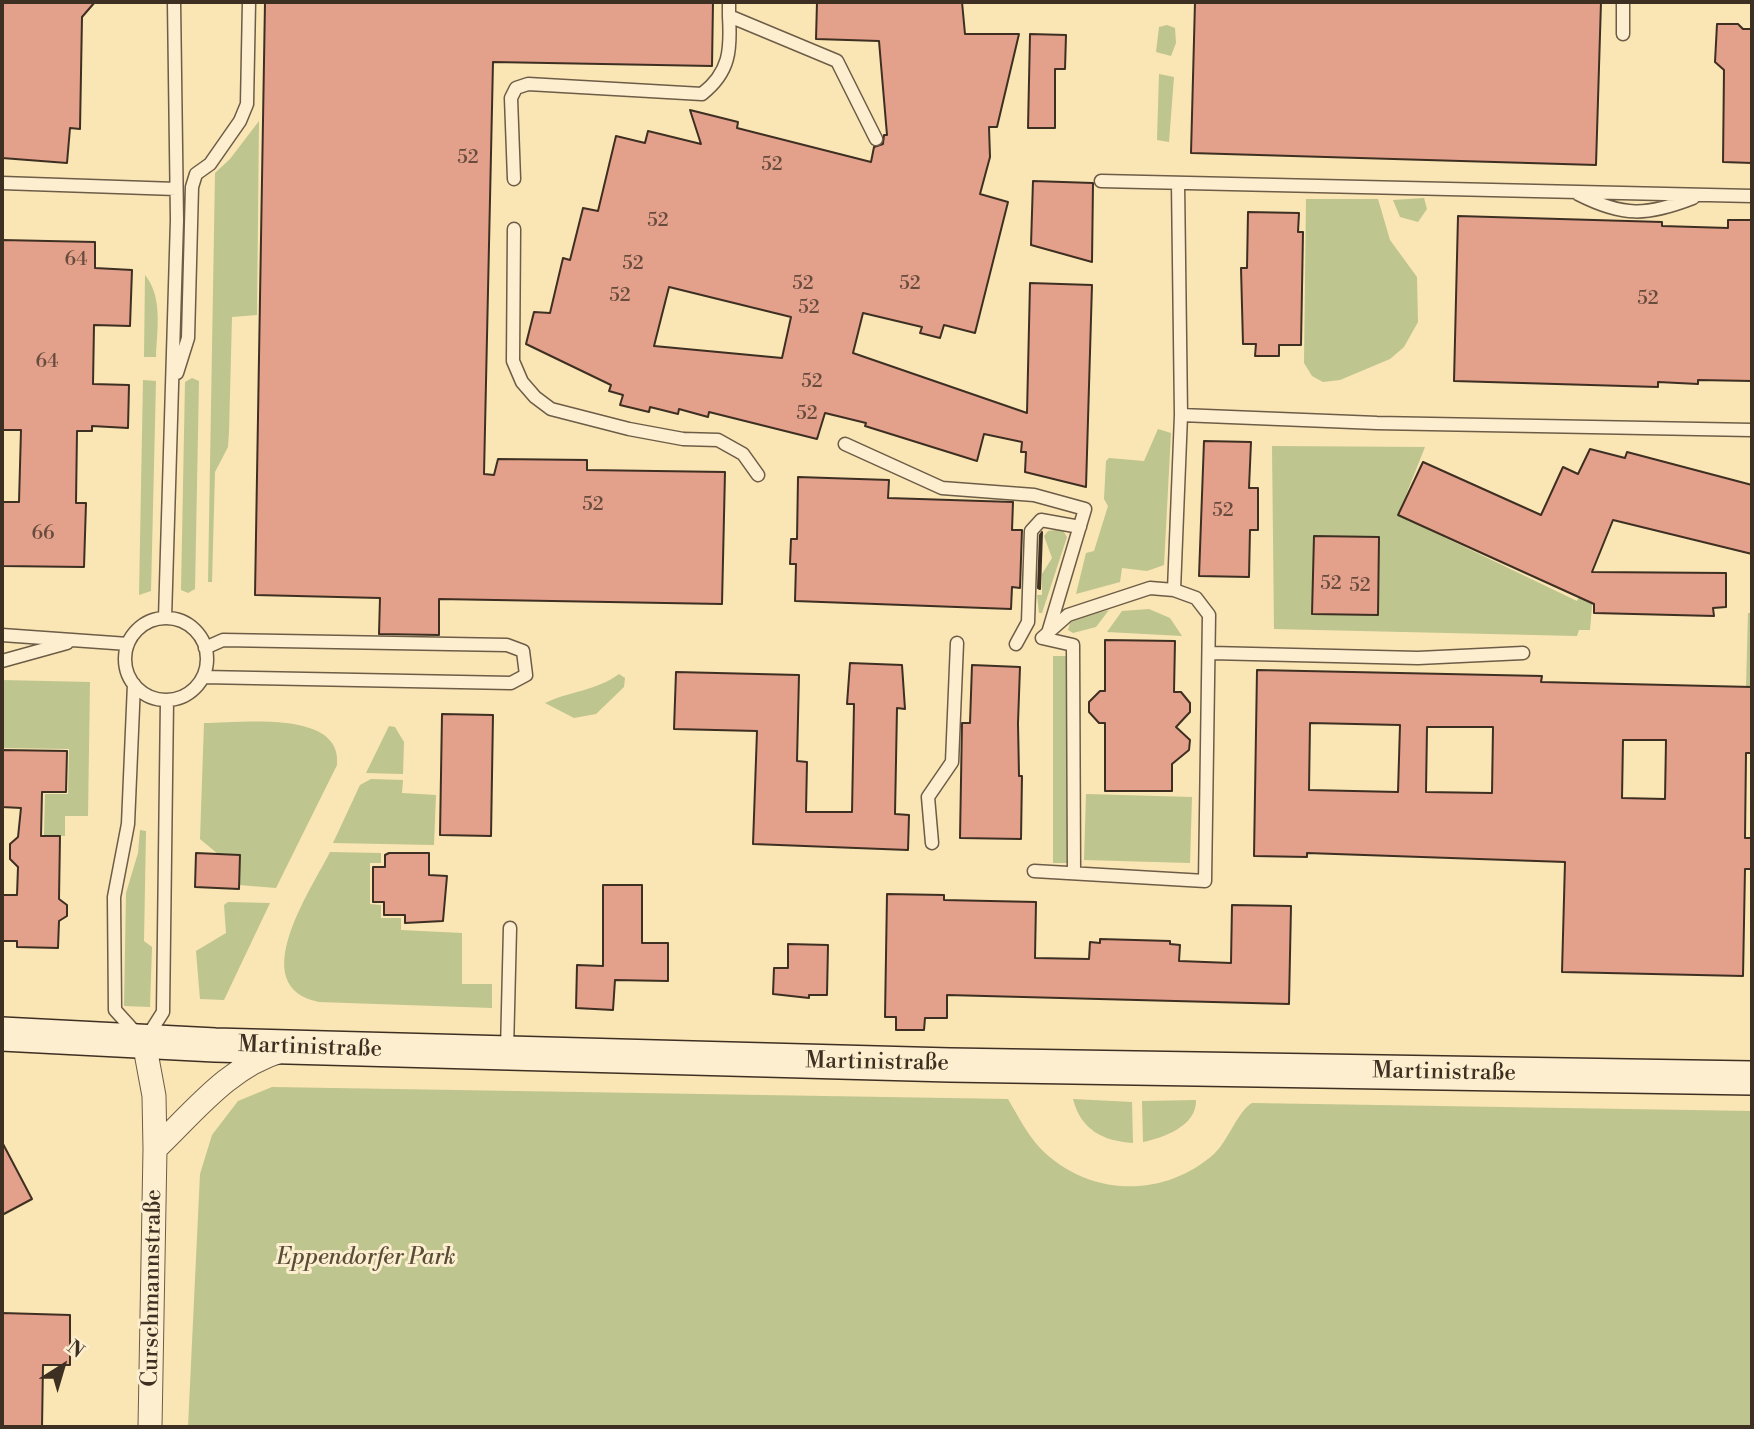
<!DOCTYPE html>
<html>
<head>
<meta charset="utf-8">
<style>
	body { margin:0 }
	#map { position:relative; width:1754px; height:1429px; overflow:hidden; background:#fae5b4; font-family:"Libre Bodoni",serif }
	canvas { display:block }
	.frame { position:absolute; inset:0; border:4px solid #3e2f23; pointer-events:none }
	.north { position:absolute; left:28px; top:1331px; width:70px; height:70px; -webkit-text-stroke:5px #fceece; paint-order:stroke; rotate:37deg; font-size:19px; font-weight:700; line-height:28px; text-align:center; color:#3e2f23 }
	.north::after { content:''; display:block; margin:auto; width:24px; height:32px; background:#3e2f23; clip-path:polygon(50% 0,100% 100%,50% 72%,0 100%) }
</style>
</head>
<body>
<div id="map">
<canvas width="1754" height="1429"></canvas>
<div class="frame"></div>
<div class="north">N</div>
</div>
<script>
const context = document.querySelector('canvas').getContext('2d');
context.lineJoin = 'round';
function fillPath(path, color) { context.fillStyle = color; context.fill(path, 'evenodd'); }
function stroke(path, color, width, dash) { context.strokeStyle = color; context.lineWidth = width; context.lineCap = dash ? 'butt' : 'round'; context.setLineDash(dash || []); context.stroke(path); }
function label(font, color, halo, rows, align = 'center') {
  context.font = font + ' "Libre Bodoni",serif'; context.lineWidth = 6; context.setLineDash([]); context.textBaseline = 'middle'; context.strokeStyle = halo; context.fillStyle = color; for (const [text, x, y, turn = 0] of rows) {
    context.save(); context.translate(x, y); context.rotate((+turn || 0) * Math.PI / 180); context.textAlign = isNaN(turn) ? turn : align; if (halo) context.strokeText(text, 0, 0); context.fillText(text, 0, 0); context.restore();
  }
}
const green = new Path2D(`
	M1167 25 1175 28 1176 43 1171 56 1156 52 1159 27Z
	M1159 74 1174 77 1169 142 1157 140Z
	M259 121 257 315 232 317 229 432 228 447 215 472 212 582H208L215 173 230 159Z
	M1424 198 1427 209 1418 222 1400 217 1393 200Z
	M1306 199H1378L1390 240 1417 277 1418 322 1404 347 1390 359 1340 380 1323 382 1312 376 1304 363Z
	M145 275C163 297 157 330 156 357H144Z
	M192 378 199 381 195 589 188 593 181 590 185 382Z
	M143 380 156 381 151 591 139 595Z
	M1158 429 1171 433 1164 565 1147 571 1122 568 1120 582 1076 594 1086 553 1094 551 1108 506 1104 499 1106 461 1109 458 1144 461Z
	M1272 446 1425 447 1398 515 1577 601 1585 583H1594L1590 630H1579L1577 636 1274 629Z
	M1062 529 1067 537 1042 613H1039L1037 595H1042V574L1052 558 1044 536 1048 531Z
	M1149 609 1170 618 1182 636 1107 632 1122 611Z
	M1109 610 1096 627 1073 633 1068 630 1071 620Z
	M1748 613H1752V687H1746Z
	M1053 656H1067V863H1053Z
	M619 674 625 678 624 687 596 714 574 718 545 703C570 691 596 691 619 674Z
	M2 680 90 682 88 816H65V836L44 835 45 794H68L69 749 2 748Z
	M204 723C240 723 343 709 337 765L276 888 239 885 240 855 218 854 200 839Z
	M389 726 395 727 404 742 403 774 366 773Z
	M371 779 403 780 402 793 436 795 434 845 333 843 360 785Z
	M1086 794 1192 797 1190 863 1084 860Z
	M140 830 146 831 144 941 152 947 150 1007 124 1006 126 893 138 853Z
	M330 852 381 853V863H370V904L381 905V918H401V930L462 933V984H492V1008L319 1002C244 987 311 890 330 852Z
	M228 902 270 903 224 1000 200 999 196 951 226 933 224 905Z
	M272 1087 1008 1099C1018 1116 1027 1134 1040 1148 1088 1197 1163 1199 1214 1154 1228 1141 1238 1111 1252 1103L1752 1111V1427H188L200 1174 212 1135 238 1101Z
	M1073 1099 1132 1102 1133 1143C1103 1141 1081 1130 1073 1099Z
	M1196 1100C1197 1126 1163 1138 1143 1142L1142 1101Z`);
const building = new Path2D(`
	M2 2H95L82 17 80 129 70 128 67 163 2 158Z
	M265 2H713L712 66 493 62 484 474 494 475 498 459 587 460V470L725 472 722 604 439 599V635L379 634 380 598 255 595Z
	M817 2H962L965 34H1019L997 127H989L990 157 980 194 1008 202 975 333 944 325 940 338 920 333 922 327 863 313 853 353 1027 413 1030 283 1092 285 1086 487 1025 472 1026 452H1021L1022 442 984 434 977 461 865 426 866 423 825 413 817 439 709 412 708 417 679 409 678 414 650 407 649 412 620 405 623 395 609 391 611 385 526 344 534 312 550 313 563 258 570 260 583 208 598 211 616 136 645 143 648 131 701 144 690 110 738 122 737 128 871 162 874 147 883 144 884 135H887L879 41 816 39ZM669 287 791 317 782 358 654 346Z
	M1195 2H1601L1596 165 1191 153Z
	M1717 24H1738L1743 29H1752V163L1723 162 1724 70 1715 62Z
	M1030 34 1066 35 1065 69H1055V128H1028Z
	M1033 181 1093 183 1092 262 1031 245Z
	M1248 212 1299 213 1298 232H1303L1301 345H1279V356H1255L1256 344H1243L1241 268H1247Z
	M1458 216 1662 222V226L1728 228V220H1752V381L1698 380V384L1658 382V387L1454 381Z
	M2 240 95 242V268L132 270 130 326 94 325 93 384 129 385 128 428 92 426V431H77L76 503H86L84 567 2 566V502H19L21 430H2Z
	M1204 441 1251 442 1249 488H1258V530H1250L1249 577 1199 576Z
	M1590 449 1625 458 1627 452 1752 485V554L1613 520 1592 572 1726 573V607L1713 608 1714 616 1594 613V604L1398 515 1423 462 1541 515 1563 467 1578 474Z
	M798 477 889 480 888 498 1013 502 1012 530H1022L1020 588 1012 587 1011 609 795 601 796 564H790L791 539H797Z
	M1042 532 1040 589 1038 588 1040 535Z
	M1314 536 1379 537 1378 615 1312 614Z
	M1105 640 1175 641 1174 692H1181L1190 703V712L1176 727 1190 740 1189 750 1172 764V791H1105V723H1099L1089 712V702L1100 691H1105Z
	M850 663 902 665 905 709 897 708 895 814 909 815 908 850 753 844 757 731 674 729 676 672 799 675 797 761 807 762 806 812H852L854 704H847Z
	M972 665 1020 667 1018 723 1019 776H1022L1021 839 960 838 962 723H970Z
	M1257 670 1542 676 1541 682 1752 687V753H1746L1745 838H1752V869H1745L1743 976 1562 972 1565 862 1307 853V857L1254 856ZM1310 723 1400 725 1398 792 1309 790ZM1427 727H1493L1492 793 1426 792ZM1623 740H1666L1665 799 1622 798Z
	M442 714 493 715 491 836 440 835Z
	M2 750 67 751 66 792H42L41 836H60L59 899 67 905V916L59 921 58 948 17 947V941H2V895H17L18 867 10 859V844L18 837 21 808 2 807Z
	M196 853 240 855 239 889 195 887Z
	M389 853H429V875L447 876 443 921 405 923V915H384V902H373V867H385V855Z
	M603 885H642V943H668V981L615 980 613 1010 576 1008 577 965 603 966Z
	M887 894 944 895V900L1036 902 1035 958 1089 959 1090 942 1100 943V939L1170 941V944L1180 945 1179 961 1231 963 1232 905 1291 906 1289 1004 947 995V1018H925L924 1030H896V1017H885Z
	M788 944 828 945 827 995H809V998L773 994 774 968H788Z
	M2 1142 32 1199 2 1215Z
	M2 1313 70 1315V1365H43L42 1427H2Z`);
const lane = new Path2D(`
	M729 2V16L837 61 876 139
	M1623 34V2
	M514 179 511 98 516 88 528 84 702 94C730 72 731 50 729 16
	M1101 181 1752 196
	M2 183 176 189
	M1578 194C1623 217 1647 216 1693 198
	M514 229 513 361 522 382 535 397 551 409 629 429 683 439 718 440 743 454 758 475
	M177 373 188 338 192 187 196 174 210 164 240 121 247 104 249 2
	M1181 415 1377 423 1752 430
	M845 444 942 488 1034 495 1085 509 1048 633
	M1174 590 1181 415 1178 183
	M165 618 177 220 174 2
	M125 659a41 41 0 1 1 82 0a41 41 0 1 1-82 0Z
	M2 635 128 644
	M1042 638 1073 645 1074 873
	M1016 644 1028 622 1031 531 1041 520 1080 527
	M1211 653 1418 658 1523 653
	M2 661 67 643
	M203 677 511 683 526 675 523 651 507 645 223 640 205 648
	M134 684 128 824 114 897 115 1010 144 1042 163 1012 167 700
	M932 843 928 797 952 762 957 643
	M1034 871 1205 881 1209 615 1196 598 1174 590 1150 588 1068 615 1042 638
	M507 1050 510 928`);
const street = new Path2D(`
	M144 1042 154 1096 155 1149 150 1427
	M155 1149C193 1113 229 1066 281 1051`);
const secondary = new Path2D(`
	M2 1034 215 1045 950 1065 1752 1078`);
const numberNames = [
	["52",468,158],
	["52",772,165],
	["52",658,221],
	["64",76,260],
	["52",633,264],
	["52",803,284],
	["52",910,284],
	["52",620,296],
	["52",1648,299],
	["52",809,308],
	["64",47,362],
	["52",812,382],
	["52",807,414],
	["52",593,505],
	["52",1223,511],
	["66",43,534],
	["52",1331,584],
	["52",1360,586]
];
const streetNames = [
	["Martinistraße",310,1048,2],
	["Martinistraße",877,1063,1],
	["Martinistraße",1444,1073,1],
	["Curschmannstraße",153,1288,-89]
];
const parkNames = [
	["Eppendorfer Park",366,1258]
];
fillPath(green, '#bec58e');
fillPath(building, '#e3a08b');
stroke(building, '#3e2f23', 2);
stroke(lane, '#6d5c47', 15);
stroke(street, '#6d5c47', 25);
stroke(secondary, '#3e2f23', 36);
stroke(lane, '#fceece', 12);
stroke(street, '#fceece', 23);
stroke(secondary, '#fceece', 33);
label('19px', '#674b3d', null, numberNames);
label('23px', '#3e2f23', '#fceece', streetNames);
label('italic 23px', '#584d38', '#fceece', parkNames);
</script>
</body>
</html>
